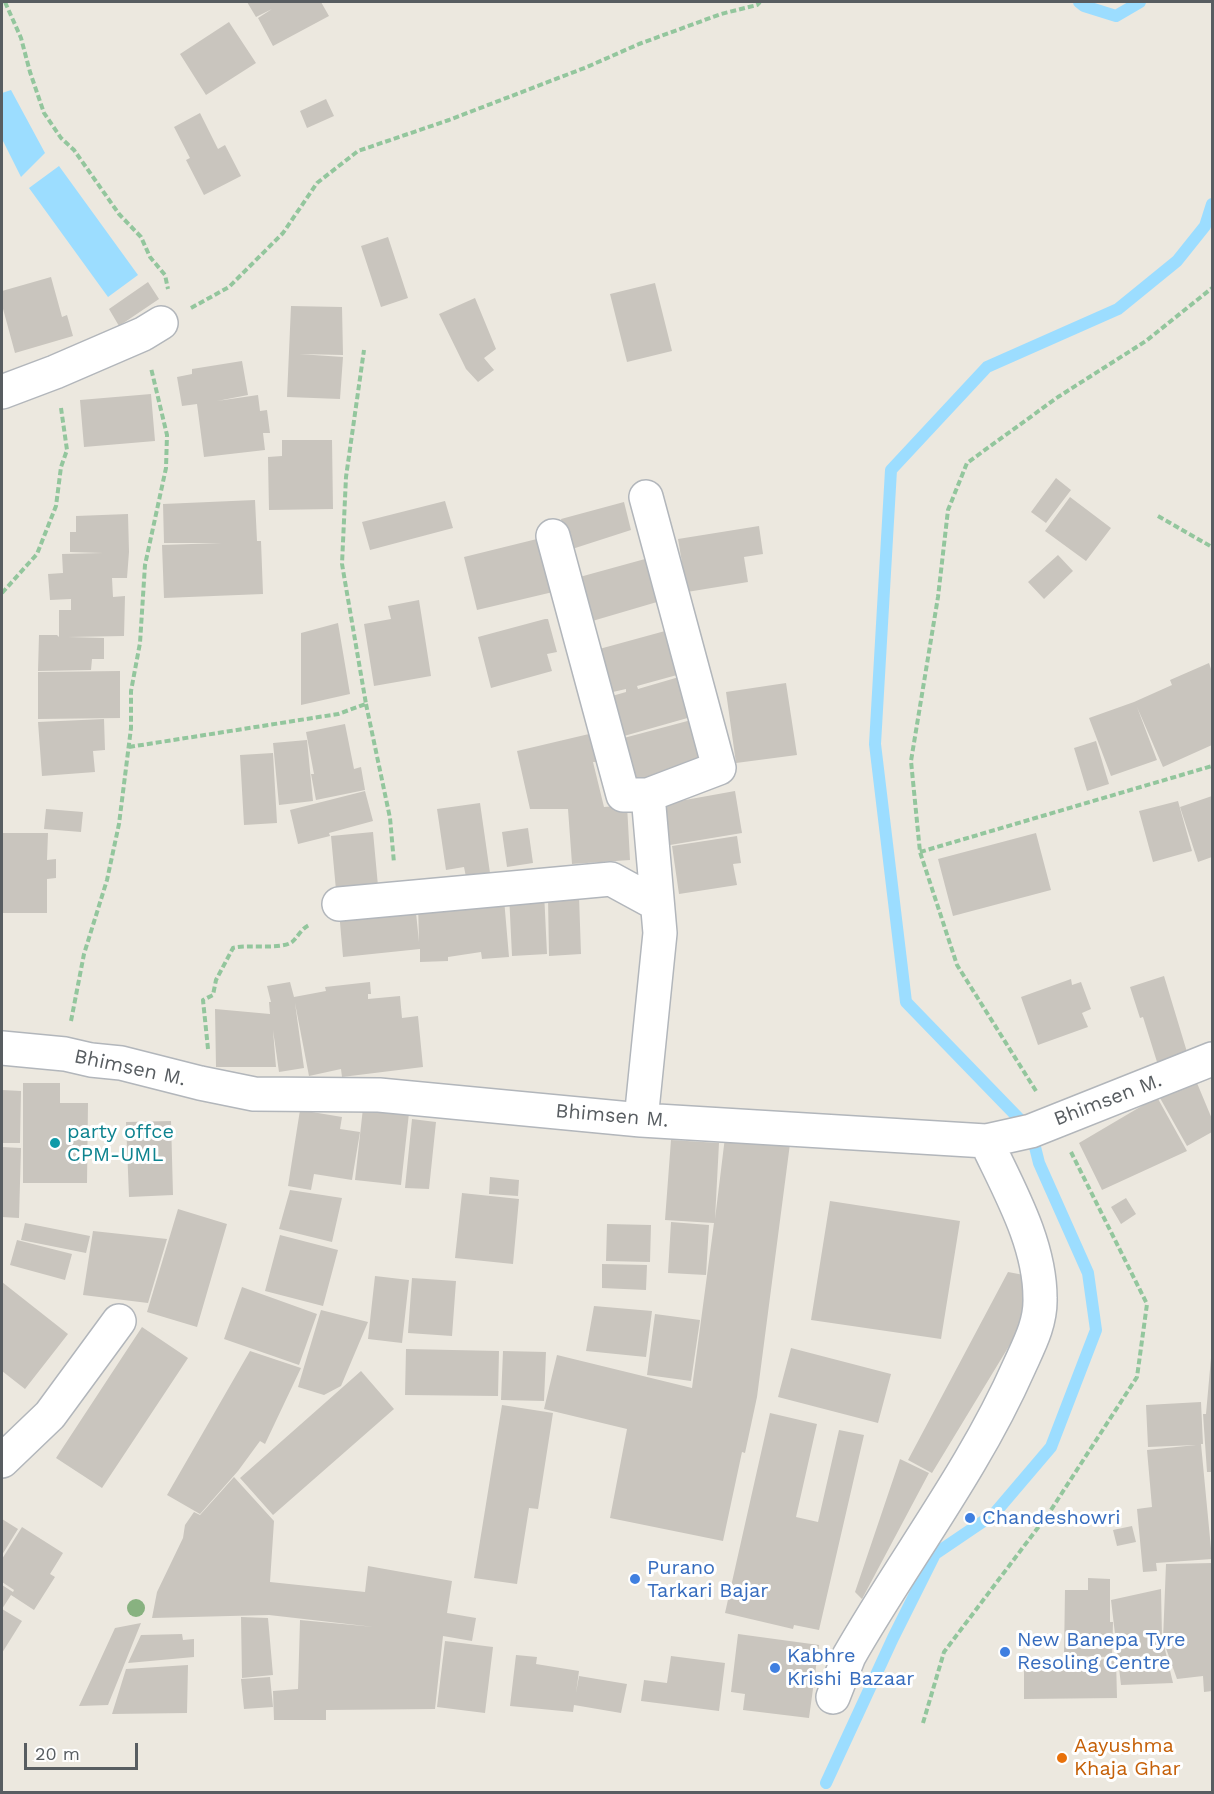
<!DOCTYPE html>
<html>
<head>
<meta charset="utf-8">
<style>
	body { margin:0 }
	#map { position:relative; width:1214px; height:1794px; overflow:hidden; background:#ece8df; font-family:"Work Sans",sans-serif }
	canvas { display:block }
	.frame { position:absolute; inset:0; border:3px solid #585d61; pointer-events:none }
	.scale { position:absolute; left:24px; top:1743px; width:114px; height:27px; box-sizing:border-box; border:3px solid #585d61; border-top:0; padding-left:8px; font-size:18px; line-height:21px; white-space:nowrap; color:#585d61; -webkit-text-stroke:4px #fff; paint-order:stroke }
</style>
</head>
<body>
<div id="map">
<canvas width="1214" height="1794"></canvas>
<div class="frame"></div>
<div class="scale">20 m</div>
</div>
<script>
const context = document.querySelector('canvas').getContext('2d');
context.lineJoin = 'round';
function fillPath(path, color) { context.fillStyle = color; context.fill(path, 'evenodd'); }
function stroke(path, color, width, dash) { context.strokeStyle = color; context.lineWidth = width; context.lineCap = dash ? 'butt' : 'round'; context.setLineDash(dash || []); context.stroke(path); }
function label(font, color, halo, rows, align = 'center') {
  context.font = font + ' "Work Sans",sans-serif'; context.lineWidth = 6; context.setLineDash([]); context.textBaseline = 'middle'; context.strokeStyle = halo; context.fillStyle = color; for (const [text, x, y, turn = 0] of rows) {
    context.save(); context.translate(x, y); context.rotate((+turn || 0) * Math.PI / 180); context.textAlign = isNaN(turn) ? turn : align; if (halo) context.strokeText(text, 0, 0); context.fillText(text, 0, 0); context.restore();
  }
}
const water = new Path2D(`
	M11 90 45 153 21 177 2 139V93Z
	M59 166 138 275 108 297 29 188Z`);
const stream = new Path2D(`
	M1079 2 1084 6 1116 16 1140 2
	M826 1783 893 1638 935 1554 994 1514 1051 1447 1096 1330 1088 1273 1039 1163 1031 1131 906 1002 875 744 891 470 987 367 1118 309 1177 261 1205 226 1212 204`);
const building = new Path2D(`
	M247 2H321L329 16 273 46 258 18 272 9 256 17Z
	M229 22 256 63 206 95 180 54Z
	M326 99 334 116 307 128 300 111Z
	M200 113 218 149 225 145 241 176 204 195 186 160 190 158 174 127Z
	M388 237 408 298 381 307 361 246Z
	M51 277 62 317 67 315 73 336 15 353 2 305V291Z
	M148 282 159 299 119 326 109 309Z
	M655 283 672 351 627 362 610 294Z
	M475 298 496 349 484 358 494 370 478 382 466 369 439 314Z
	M291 306 342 307 343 355 299 354 343 357 340 399 287 397Z
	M242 361 248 395 217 401 258 395 260 411 267 410 270 433H263L265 450 204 457 197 404 182 406 177 377 192 374V369Z
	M151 394 155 441 84 447 80 400Z
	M282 440H332L333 509 269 510 268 457 282 456Z
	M1056 478 1071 490 1046 523 1031 512Z
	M1070 497 1111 528 1086 561 1045 531Z
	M255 500 257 541H261L263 594 164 598 162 545 222 543H164L163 504Z
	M445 501 453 528 370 550 362 522Z
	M624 502 631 530 569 550 561 519Z
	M128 514 129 552 127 578H112L113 597 125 596 124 636 68 637 104 638V659H92L91 670 38 671 39 635H57L59 637V610H71V599L50 600 48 574 63 573 62 554 103 553 70 552V532H76V516Z
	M759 526 763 554 744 557 748 582 687 592 678 539Z
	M541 538 553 592 477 610 464 557Z
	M1058 555 1073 571 1044 599 1028 582Z
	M645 559 657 602 589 622 576 578Z
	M419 600 431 676 374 686 364 624 391 619 388 606Z
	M545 619H548L557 652 547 654 552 671 491 688 478 637Z
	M338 623 350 694 301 705V633Z
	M665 631 677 675 637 686 638 689 679 677 691 717 617 738 605 698 626 692V689L604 694 592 651Z
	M1209 663 1212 672V745L1163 767 1137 707 1157 760 1111 776 1089 718 1134 702 1172 685 1170 680Z
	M120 671V718L38 719V672Z
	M786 683 797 755 736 763 726 692Z
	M104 719 105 750 93 751 95 772 42 776 38 722Z
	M695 719 707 765 630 785 620 739Z
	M345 724 354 769 361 767 365 790 316 800 311 774H314L306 732Z
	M589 734 596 762H593L604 807 627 805 630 860 572 864 568 809H530L517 751Z
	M307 740 313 801 279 805 273 743Z
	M1096 741 1109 784 1087 791 1074 748Z
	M273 753 277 823 244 825 240 755Z
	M365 791 373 821 329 833 330 836 298 844 290 810Z
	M735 791 742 833 670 845 663 804Z
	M1212 796V857L1198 862 1180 807Z
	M1178 801 1192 851 1153 862 1139 811Z
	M480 803 490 873 466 877 464 867 446 870 437 809Z
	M46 809 83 812 81 832 44 829Z
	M528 828 533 863 507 867 502 832Z
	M373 832 378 886 336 890 331 836Z
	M2 833H48L47 860 56 859V878L47 879V913H2Z
	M1036 833 1051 890 953 916 938 859Z
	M737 836 741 863 733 864 737 885 679 894 672 846Z
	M544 892 547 954 512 956 509 894Z
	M579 896 581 954 549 956 548 897Z
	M504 899 509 957 482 959 481 952 448 957V961L420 962V949L343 957 339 911 415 903 419 942 418 902Z
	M1164 976 1187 1052 1157 1062 1143 1017 1140 1018 1130 987Z
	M1071 979 1072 985 1081 982 1091 1009 1082 1013 1088 1027 1038 1045 1021 997Z
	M290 982 294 997 326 991 325 987 370 982 371 994H368V999L400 996 402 1018 418 1016 423 1067 342 1077 341 1069 309 1076 295 1003 304 1068 279 1072 273 1030 276 1067H216L215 1009 270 1014 269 1002H271L267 986Z
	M23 1083H60V1103H88L87 1183H23Z
	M1197 1083 1212 1119V1132L1187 1146 1160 1098Z
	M2 1090 21 1091 20 1143H2Z
	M1157 1097 1187 1151 1102 1190 1079 1143Z
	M363 1108 409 1113 401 1185 355 1180Z
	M300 1110 342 1117 340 1129 360 1132 352 1180 314 1174 311 1190 288 1186Z
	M412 1119 436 1122 429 1189 405 1188Z
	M171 1121 173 1195 129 1197 126 1122Z
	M726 1129 791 1136 757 1397 745 1453 742 1452 723 1541 610 1518 627 1429 544 1409 557 1355 692 1388 714 1223 665 1220 671 1140 719 1143 715 1219Z
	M2 1147 21 1148 19 1218 2 1217Z
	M490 1177 519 1180 518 1196 489 1194Z
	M290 1190 342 1198 332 1242 279 1229Z
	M462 1193 519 1199 513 1264 455 1258Z
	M1126 1198 1136 1214 1121 1224 1111 1207Z
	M830 1201 960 1221 941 1339 811 1320Z
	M178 1209 227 1224 197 1327 147 1312Z
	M671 1222 709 1225 706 1275 668 1273Z
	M25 1223 90 1236 86 1253 21 1240Z
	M607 1224 651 1225 650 1262 606 1261Z
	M93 1231 167 1239 148 1303 83 1295Z
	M280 1235 338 1250 323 1306 265 1291Z
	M17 1240 72 1254 65 1280 10 1265Z
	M602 1264 647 1265 646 1290 602 1288Z
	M1008 1272 1024 1275 1023 1323 932 1473 908 1460Z
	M375 1276 409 1280 402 1343 368 1339Z
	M412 1278 456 1281 452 1336 408 1333Z
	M2 1282 68 1334 25 1389 2 1371Z
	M242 1287 317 1314 299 1365 224 1339Z
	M594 1306 652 1311 646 1357 586 1351Z
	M321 1310 368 1322 341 1386 324 1395 298 1387Z
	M655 1314 700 1320 691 1381 647 1375Z
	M142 1327 188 1358 102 1488 56 1458Z
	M791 1348 891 1374 878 1423 778 1397Z
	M406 1349 499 1351 498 1396 405 1395Z
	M250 1351 301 1368 265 1444 260 1441 238 1471 200 1514 167 1495Z
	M503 1351 546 1352 544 1401 501 1400Z
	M1211 1358 1212 1359V1472H1207L1203 1414H1206Z
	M361 1371 394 1409 273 1515 240 1478Z
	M1201 1402 1203 1444H1201L1212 1559 1156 1563 1157 1571 1143 1572 1137 1509 1152 1507 1147 1450 1196 1445 1148 1447 1146 1405Z
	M502 1405 553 1413 538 1509 529 1508 517 1584 474 1578Z
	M770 1413 817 1424 796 1517 818 1522 839 1430 864 1435 819 1630 794 1625 793 1629 725 1613Z
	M900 1459 929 1473 862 1599 855 1592Z
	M234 1477 274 1521 270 1582 365 1592 368 1566 452 1581 447 1613 476 1618 472 1641 443 1636 435 1709 326 1710V1720H274L273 1691 298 1689 300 1620 374 1627 269 1615 152 1618 157 1592 183 1538 185 1525 194 1512 200 1515Z
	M2 1519 18 1529 2 1555Z
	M1132 1526 1136 1542 1117 1546 1113 1530Z
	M22 1527 63 1553 50 1574 55 1577 34 1610 11 1595 2 1609 22 1621 2 1653V1585L13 1592 14 1590 2 1582V1559Z
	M1212 1563V1691L1204 1692 1203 1676 1177 1679 1163 1640 1166 1564Z
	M1088 1578 1110 1579V1622H1113L1112 1657 1064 1656 1065 1590H1088Z
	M1161 1589 1162 1637 1173 1683 1121 1685 1111 1600Z
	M241 1617 268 1618 273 1675 242 1678Z
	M141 1623 108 1705 79 1706 115 1628Z
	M182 1634 183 1640 194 1639V1657L128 1663 141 1635Z
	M738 1634 819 1645 809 1718 743 1710 745 1694 731 1692Z
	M445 1641 493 1647 485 1713 437 1707Z
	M516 1655 537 1657 536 1664 579 1671 576 1693 579 1676 627 1684 621 1713 574 1705 573 1712 510 1706Z
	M671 1656 725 1663 719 1711 641 1701 644 1680 667 1683Z
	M1116 1659 1117 1698 1024 1699V1661Z
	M188 1665 187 1713 112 1714 126 1669Z
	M270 1677 273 1707 244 1709 241 1679Z`);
const path = new Path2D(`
	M5 2 21 38 30 72 44 113 61 138 74 150 119 214 141 237 150 257 165 275 168 289
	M191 308 229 287 283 233 317 183 358 151 449 120 587 67 639 44 721 14 757 5 760 2
	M1158 516 1212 547
	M2 593 37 554 56 506 61 467 67 450 61 408
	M366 704 390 818 394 863
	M129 747 338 714 366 704 342 564 346 477 364 350
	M920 852 1212 766
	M71 1021 84 954 107 880 119 824 131 728V691L140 643 145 565 166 468 167 435 151 368
	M208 1049 203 1000 213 995 216 980 233 948C248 944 281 950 292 942 298 937 301 929 309 925
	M1036 1091 957 965 920 852 911 761 938 597 948 510 967 463 1058 397 1146 341 1212 288
	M923 1723 944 1652 1049 1513 1137 1377 1147 1304 1071 1152`);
const minor = new Path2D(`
	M2 392 55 372 143 334 161 323
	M553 536 623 795H648
	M339 904 611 879 657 904
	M2 1048 65 1054 91 1060 121 1063 200 1083 254 1094 379 1095 641 1120 986 1141 1031 1131 1212 1059
	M641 1120 660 933 648 795 719 768 646 497
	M2 1461 50 1415 119 1321
	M833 1697 849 1656C904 1560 974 1469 1019 1367 1029 1345 1041 1323 1040 1298 1040 1243 1009 1190 986 1141`);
const trees = [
	[136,1608]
];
const markers = [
	[55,1143,6,"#0f9aa8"],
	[970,1518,6,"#3f7fe0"],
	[635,1579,6,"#3f7fe0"],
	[1005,1652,6,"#3f7fe0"],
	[775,1668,6,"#3f7fe0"],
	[1062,1758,6,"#e8710a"]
];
const streetNames = [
	["Bhimsen M.",130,1068,12],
	["Bhimsen M.",1108,1100,-21],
	["Bhimsen M.",612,1116,5]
];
const cultureNames = [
	["party offce",67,1132],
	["CPM-UML",67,1155]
];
const shopNames = [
	["Chandeshowri",982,1518],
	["Purano",647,1568],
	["Tarkari Bajar",647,1591],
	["New Banepa Tyre",1017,1640],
	["Resoling Centre",1017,1663],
	["Kabhre",787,1656],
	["Krishi Bazaar",787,1679]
];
const foodNames = [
	["Aayushma",1074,1746],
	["Khaja Ghar",1074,1769]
];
fillPath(water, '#9cddff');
stroke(stream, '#9cddff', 12);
fillPath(building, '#c9c5be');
stroke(minor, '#b2b6bb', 36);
stroke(path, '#93c69d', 4, [6, 3]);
stroke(minor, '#fff', 33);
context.fillStyle = '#88b280';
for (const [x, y] of trees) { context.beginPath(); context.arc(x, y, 9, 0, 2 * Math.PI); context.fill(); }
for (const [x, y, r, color] of markers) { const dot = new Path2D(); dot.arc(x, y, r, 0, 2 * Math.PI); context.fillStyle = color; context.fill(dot); stroke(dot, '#fff', 2); }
label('20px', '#585d61', '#fff', streetNames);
label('20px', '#0d838f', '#fff', cultureNames, 'left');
label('20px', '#366cbe', '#fff', shopNames, 'left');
label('20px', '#c56008', '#fff', foodNames, 'left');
</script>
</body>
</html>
